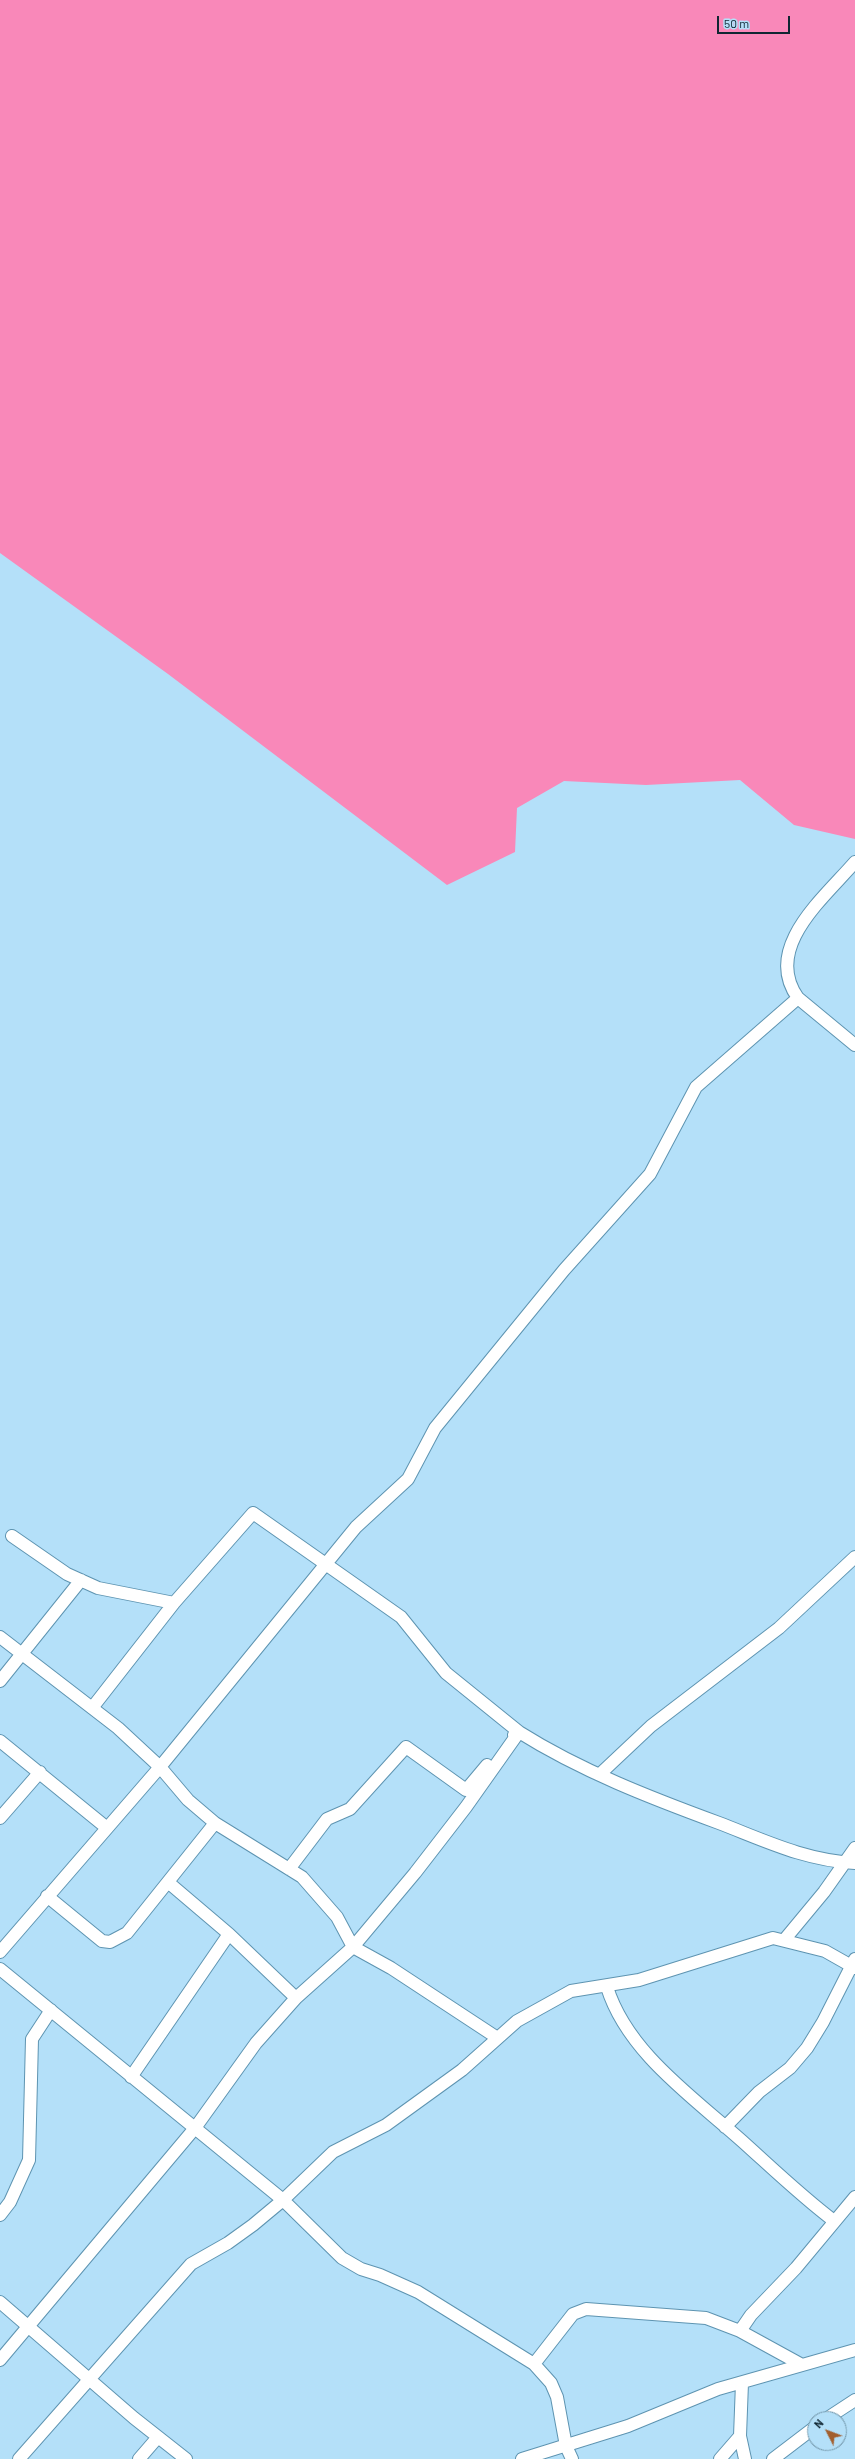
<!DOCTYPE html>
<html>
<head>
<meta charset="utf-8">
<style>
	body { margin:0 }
	#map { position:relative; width:855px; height:2459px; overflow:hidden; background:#b4e0f9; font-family:Barlow,sans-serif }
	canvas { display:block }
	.north { position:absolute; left:807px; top:2411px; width:40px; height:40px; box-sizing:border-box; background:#b4e0f9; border:1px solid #7296a9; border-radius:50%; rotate:312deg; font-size:11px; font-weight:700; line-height:16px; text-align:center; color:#102632 }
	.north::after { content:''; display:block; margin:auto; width:14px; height:18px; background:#a25f2f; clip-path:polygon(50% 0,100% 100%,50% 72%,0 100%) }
	.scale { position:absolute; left:717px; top:16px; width:73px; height:18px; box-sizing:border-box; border:2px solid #102632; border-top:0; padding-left:5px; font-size:12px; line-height:14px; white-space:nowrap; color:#102632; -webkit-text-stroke:3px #b4e0f9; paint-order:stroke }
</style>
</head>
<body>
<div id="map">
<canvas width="855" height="2459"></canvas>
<div class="north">N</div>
<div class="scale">50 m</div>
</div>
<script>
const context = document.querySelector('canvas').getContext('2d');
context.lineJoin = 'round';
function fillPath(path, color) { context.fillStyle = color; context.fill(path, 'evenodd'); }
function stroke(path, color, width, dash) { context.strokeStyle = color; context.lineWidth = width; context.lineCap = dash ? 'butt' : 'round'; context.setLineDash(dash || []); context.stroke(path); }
const green = new Path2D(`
	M0 0H855V839L794 825 740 780 646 785 564 781 517 808 515 852 447 885 168 674 0 553Z`);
const minor = new Path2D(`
	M855 862C824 898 762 948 798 998L855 1045
	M12 1536 67 1574 98 1588 174 1603 253 1513 401 1617 446 1673 519 1732 514 1735
	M0 1637 118 1728 160 1767 188 1800 215 1823 302 1877 337 1917 353 1947 391 1968 496 2037
	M0 1681 81 1580
	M92 1708 174 1603
	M0 1741 107 1828
	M600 1774 651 1726 779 1628 855 1557
	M0 1818 40 1772
	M289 1869 327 1819 350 1809 406 1747 466 1790 487 1765
	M47 1896 102 1941 110 1942 127 1933 215 1823
	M229 1934 296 1998
	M785 1939 824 1892 855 1848
	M0 1952 160 1767 356 1527 408 1479 435 1428 564 1270 650 1174 696 1087 798 998
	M0 1969 283 2200 342 2258 361 2269 380 2275 418 2292 534 2364 551 2383 557 2397 566 2446 572 2459
	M607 1987C627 2052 693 2097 742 2141 772 2168 801 2196 834 2221
	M131 2077 229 1934 169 1883
	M725 2127 759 2092 790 2068 807 2048 823 2022 855 1959
	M0 2215 10 2202 29 2160 32 2039 51 2010
	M0 2302 134 2418 186 2459
	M740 2331 751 2315 796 2268 855 2197
	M0 2360 195 2128 256 2043 296 1998 353 1947 415 1873 466 1807 519 1732C581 1771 651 1798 719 1823 766 1841 804 1860 855 1863
	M534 2364 573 2314 586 2309 706 2318 740 2331 802 2365
	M742 2383 740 2436 745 2459
	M826 2419 855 2400
	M19 2459 191 2264 228 2243 253 2225 283 2200 333 2152 386 2125 462 2070 517 2021 571 1991 639 1980 773 1938 825 1951 855 1968
	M139 2459 158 2437
	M522 2459 628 2426 718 2389 855 2350
	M720 2459 740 2436
	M773 2459 815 2427`);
fillPath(green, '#f988b9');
stroke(minor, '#5e94b1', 14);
stroke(minor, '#fff', 12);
</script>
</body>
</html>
